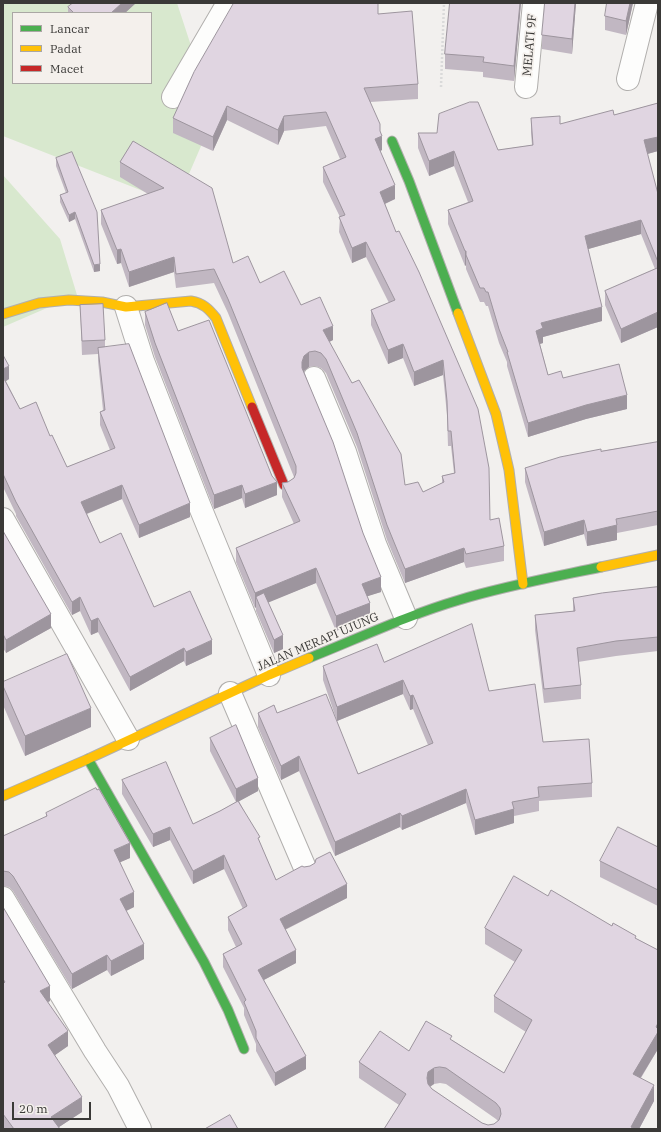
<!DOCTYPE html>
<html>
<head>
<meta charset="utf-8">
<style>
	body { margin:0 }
	#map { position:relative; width:661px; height:1132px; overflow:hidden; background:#f2f0ee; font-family:"IBM Plex Serif",serif }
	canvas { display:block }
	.frame { position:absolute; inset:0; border:4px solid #3a3937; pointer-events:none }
	.legend { position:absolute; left:12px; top:12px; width:140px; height:72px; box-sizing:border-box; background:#f4f0ec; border:1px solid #aaa7a4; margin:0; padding:5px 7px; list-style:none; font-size:12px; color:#3a3937 }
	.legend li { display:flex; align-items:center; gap:8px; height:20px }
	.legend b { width:20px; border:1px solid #aaa7a4 }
	.scale { position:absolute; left:12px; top:1102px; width:79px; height:18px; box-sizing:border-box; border:2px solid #3a3937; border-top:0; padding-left:5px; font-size:12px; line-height:14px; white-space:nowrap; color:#3a3937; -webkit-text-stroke:3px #f4f0ec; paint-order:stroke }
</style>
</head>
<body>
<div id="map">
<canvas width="661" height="1132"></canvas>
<div class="frame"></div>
<ul class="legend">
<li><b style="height:5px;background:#4caf50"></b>Lancar</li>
<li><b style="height:5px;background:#ffc107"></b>Padat</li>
<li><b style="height:5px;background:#c62828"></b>Macet</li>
</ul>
<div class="scale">20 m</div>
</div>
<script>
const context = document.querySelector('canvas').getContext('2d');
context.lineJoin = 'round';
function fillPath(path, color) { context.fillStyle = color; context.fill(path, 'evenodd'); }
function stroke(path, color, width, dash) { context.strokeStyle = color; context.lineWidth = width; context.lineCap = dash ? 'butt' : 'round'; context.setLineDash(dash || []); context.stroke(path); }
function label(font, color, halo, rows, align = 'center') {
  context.font = font + ' "IBM Plex Serif",serif'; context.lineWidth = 3.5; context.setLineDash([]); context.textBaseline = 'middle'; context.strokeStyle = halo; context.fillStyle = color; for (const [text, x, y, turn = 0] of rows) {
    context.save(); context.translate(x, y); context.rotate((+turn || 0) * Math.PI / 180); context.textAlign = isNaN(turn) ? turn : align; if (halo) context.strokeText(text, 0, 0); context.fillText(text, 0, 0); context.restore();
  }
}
const green = new Path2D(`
	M3 3H177L214 116 176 204 3 136ZM13 13H151V83H13Z
	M3 175 60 239 77 295 3 327Z`);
const path = new Path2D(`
	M441 87 444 3`);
const street = new Path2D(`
	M628 79 647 3
	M526 87 534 3
	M173 97 228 3
	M126 307 143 361 200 507 269 675
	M314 378 345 452 375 544 406 618
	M3 519 128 739
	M230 693 305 868
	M3 898 95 1051 118 1086 140 1129`);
const fast = new Path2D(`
	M392 141 409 181 458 313
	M309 658C359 638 408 615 459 600 505 586 554 577 601 567
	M88 759 204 962 228 1010 244 1049`);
const slow = new Path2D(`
	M458 313 496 414 509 470 523 584
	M3 314 39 303 69 300 102 302 126 307 191 301C203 303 209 309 216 318L252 407
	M601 567 658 555
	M3 796 88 759 269 675 309 658`);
const jam = new Path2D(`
	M252 407 284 485`);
const wall = new Path2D(`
	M135 3 125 13H68V7Z
	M450 3H521L514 81 483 77V72L445 69V54Z
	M576 3 572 54 542 49V35Z
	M633 3 626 35 605 30V16Z
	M378 14 418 84V99L370 102 380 131 382 150 380 151 395 199 385 204 396 232 419 272 490 520 504 546V561L466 568 464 562 405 583 387 540 357 447 326 373 321 368 315 366 309 367 304 371 381 592 367 596 370 617 336 631 316 583 268 602 283 649 274 653 256 611V607L255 608 236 562V548L294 524 282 497V483L288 482 294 478V477L228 313 214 283 176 288 174 272 129 287 121 263 117 264 101 224V210L148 194 120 177V162L133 141 233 263 260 283 301 305 333 340 329 342 405 485 423 492 442 483V476L454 473 451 446H448L447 415 443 375 414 386 403 358 388 364 371 325V310L389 303 366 257 352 263 339 232 340 217 323 182V167L340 159 326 126 284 131 278 145 227 120 213 151 173 133V118Z
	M658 103V151L647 154 658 194V327L621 343 605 305V291L655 269 641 234 588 249 602 321 543 337V343L540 344 548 375 563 378 627 409 586 419 528 437 507 366V362L499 343 488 306H486L484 302H480L466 269V265L465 266 448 224V210L468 202 454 166 429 176 418 148V133L498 150 532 145 531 133V118L560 124 614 115Z
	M56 158 100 271 94 272 75 219 69 222 60 202V195L66 193 56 166Z
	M80 305 105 340V347L190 517 139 538 122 499 87 514 100 543 154 607 212 654 186 666 184 661 130 691 98 632 91 635 80 611 72 615 16 516V514L3 487V355L9 379 6 381 20 409 50 436 67 467 110 450 100 425V412L103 410 98 361V354L82 355Z
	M145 312 178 331 277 495 245 508 242 498 214 509 155 357 145 325Z
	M658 442V525L617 533V540L587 546 584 534 544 546 525 482V468L601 451Z
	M3 531 51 628 6 653 3 648Z
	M658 587V651L616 656 578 662 581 685V699L544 703 535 630V615L573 611V598Z
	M384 662 489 691 543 742 592 783V797L539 801V811L514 816V823L475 835 466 803 402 830 400 827 335 856 299 771 281 780 258 727V713H277L358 774 428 745 413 709 410 710 403 694 337 721 323 680V666Z
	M3 682 91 727 25 756 3 705Z
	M210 738 258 791 239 801 260 843 276 880 347 898 285 930 296 963 264 980 306 1069 275 1086 256 1051V1044L244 1015V1008L223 967V954L236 947 228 930V917L243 909 224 869 193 884 170 840 153 847 122 794V780L193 824 220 811 236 802 210 751Z
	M46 813 130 858 120 862 134 907 126 911 144 959 111 976 107 970 72 989 13 891 9 887 3 886V836L46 817Z
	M658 847V906L600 877V861Z
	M548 896 612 926 658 950V1049L641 1078 654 1101 639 1129H384L399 1105 359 1078V1062L409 1051 452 1040 504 1073 526 1032 494 1012V996L515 962 485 944V928ZM440 1083 446 1084 496 1119 498 1121 494 1124 488 1125 482 1123 432 1089 430 1087 434 1084Z
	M3 907 50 1001 48 1002 68 1046 55 1055 82 1112 59 1127 60 1129H3Z`);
const shadedWall = new Path2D(`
	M122 3H135V4L125 13H111Z
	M520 3H521L514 81V66Z
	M575 3H576L572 54V39Z
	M630 3H633L626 35V21Z
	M227 106V120L213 151V137Z
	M284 116V131L278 145V130Z
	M382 136V150L375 154V139Z
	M658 137V151L644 155V140Z
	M454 151V166L429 176V161Z
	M395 185V199L380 206V192Z
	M75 212V219L69 222V215Z
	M641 220V234L585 250V236Z
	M366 242V257L352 263V248Z
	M121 249V263L117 264V250Z
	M465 251H466V265L465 266Z
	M174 257V272L129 287V272Z
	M100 264V271L94 272V265Z
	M602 307V321L543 337V343L536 345V331L541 323Z
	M658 312V327L621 343V329Z
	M333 326V340L323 345V330Z
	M403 344V358L388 364V350Z
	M309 352V367L304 371 302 377V362L304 356Z
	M443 360V375L414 386V372Z
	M9 366V379L3 383V369Z
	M627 395V409L586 419 528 437V423L586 405Z
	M277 482V495L245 508V494Z
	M122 485V499L81 516V502Z
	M242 485V498L214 509V495Z
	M190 503V517L139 538V525Z
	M584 520V534L544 546V532Z
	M617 525V540L587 546V532Z
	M464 548V562L405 583V569Z
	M316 568V583L260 606 256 597V607L255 608V593Z
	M381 577V592L362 598V584Z
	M80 597V611L72 615V602Z
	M370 603V617L336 631V616Z
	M51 614V628L6 653V640Z
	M98 618V632L91 635V621Z
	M283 635V649L274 653V640Z
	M212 640V654L186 666V652Z
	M184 648V661L130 691V677Z
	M403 680V694L337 721V707Z
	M413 695V709L410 710V696Z
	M91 708V727L25 756V736Z
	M299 756V771L281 780V766Z
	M258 778V791L236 803V789Z
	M466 789V803L402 830V816Z
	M514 809V823L475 835V820Z
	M400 813V827L335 856V842Z
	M170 827V840L153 847V834Z
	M130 843V858L114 865V850Z
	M224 855V869L193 884V871Z
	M347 884V898L280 932V919Z
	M134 892V907L120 914V899Z
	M144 944V959L111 976V961Z
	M296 950V963L258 983V970Z
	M107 955V970L72 989V974Z
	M50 986V1001L40 1006V991Z
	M658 1023V1049L633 1090V1074Z
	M68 1031V1046L48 1060V1045Z
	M306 1056V1069L275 1086V1073Z
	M434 1068V1084L428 1088 427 1078 428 1072Z
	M654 1085V1101L639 1129H631V1127Z
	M82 1097V1112L56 1129 51 1117Z`);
const building = new Path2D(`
	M73 3H122L111 13H74L68 7Z
	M234 3H378V14L412 11 418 84 364 88 380 124V131L382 136 375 139 395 185 380 192 396 232 399 231 419 272 478 409 489 468 490 520 499 518 504 546 466 554 464 548 405 569 387 525 357 433 326 359 321 353 315 351 309 352 304 356 302 362V368L333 442 363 533 381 577 362 584 370 603 336 616 316 568 255 593 236 548 300 521 282 483 288 482 294 478 296 473V466L228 299 214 269 176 274 174 257 129 272 121 249 117 250 101 210 164 188 120 162 133 141 212 188 233 263 248 256 260 283 284 271 301 305 320 297 333 326 323 330 352 383 359 380 401 454 405 485 418 482 423 492 444 482 442 476 455 473 451 431H448L447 401 443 360 414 372 403 344 388 350 371 310 395 300 366 242 352 248 339 217 345 215 323 167 346 157 326 112 284 116 278 130 227 106 213 137 173 118 194 72Z
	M450 3H520L514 66 483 62 484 57 445 54Z
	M545 3H575L572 39 542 35Z
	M607 3H630L626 21 605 16Z
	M470 102H478L498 150 533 145 531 118 560 116V124L613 110 614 115 658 103V137L644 140 658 194V262L641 220 585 236 602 307 541 323 543 328 536 331 548 375 561 371 563 378 619 364 627 395 586 405 528 423 507 352H508L499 329 488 292H486L484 288H480L466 255V251H465L448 210 473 201 454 151 429 161 418 133H437L439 114Z
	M72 152 97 212 100 264 94 265 75 212 69 215 60 195 68 192 56 158Z
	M658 268V312L621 329 605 291Z
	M167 303 178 331 209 320 272 476 277 482 245 494 242 485 214 495 155 343 145 312Z
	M103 304 105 340 82 341 80 305Z
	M129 344 190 503 139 525 122 485 81 502 100 543 121 533 154 607 190 591 212 640 186 652 184 648 130 677 98 618 91 621 80 597 72 602 16 502 3 474V377L20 409 36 402 50 436 52 435 67 467 115 448 100 412 105 410 98 348Z
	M3 355 9 366 3 369Z
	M658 442V511L616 519 617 525 587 532 584 520 544 532 525 468 560 457 601 449V451Z
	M3 531 51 614 6 640 3 634Z
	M658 587V637L616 641 577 648 581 685 544 689 535 615 575 611 573 598 602 593Z
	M264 593 283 635 274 640 256 597Z
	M472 624 489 691 535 684 543 742 589 739 592 783 538 787 539 797 512 802 514 809 475 820 466 789 402 816 400 813 335 842 299 756 281 766 258 713 274 705 277 713 326 694 358 774 433 743 413 695 410 696 403 680 337 707 323 666 377 644 384 662Z
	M67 654 91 708 25 736 3 686V682Z
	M236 725 258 778 236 789 210 738Z
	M166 762 193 824 220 811 238 801 260 837 258 838 276 880 302 866 304 867 310 866 315 863 316 859 330 852 347 884 280 919 296 950 258 970 306 1056 275 1073 256 1038V1031L244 1002 246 1000 223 954 242 944 228 917 247 906 224 855 193 871 170 827 153 834 122 780Z
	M96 788 97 790 99 789 130 843 114 850 134 892 120 899 144 944 111 961 107 955 72 974 13 876 9 872 3 871V836L47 816 46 813Z
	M618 827 658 847V890L600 861Z
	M514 876 548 896 551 890 612 926 613 923 636 936 635 938 658 950V1023L656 1027 658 1029V1032L633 1074 654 1085 631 1127 635 1129H384L406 1094 359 1062 380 1031 409 1051 426 1021 452 1036 450 1039 504 1073 532 1020 494 996 522 950 485 928ZM440 1067 446 1068 496 1103 500 1108 501 1114 499 1120 494 1124 488 1125 482 1123 432 1089 428 1084 427 1078 428 1072 434 1068Z
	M3 907 50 986 40 991 68 1031 48 1045 82 1097 51 1117 60 1129H14L3 1114V984L5 982 3 979Z
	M230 1115 238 1129H205Z`);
const streetNames = [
	["MELATI 9F",530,45,-85],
	["JALAN MERAPI UJUNG",318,642,-23]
];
fillPath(green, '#d8e8ce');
stroke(street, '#b1afad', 24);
stroke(fast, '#b1afad', 11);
stroke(slow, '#b1afad', 11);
stroke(jam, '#b1afad', 11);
stroke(path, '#dadada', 2.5, [2, 2]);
stroke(street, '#fdfdfc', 22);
stroke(fast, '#4caf50', 9);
stroke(slow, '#ffc107', 9);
stroke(jam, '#c62828', 9);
fillPath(wall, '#c1b7c2');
fillPath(shadedWall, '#9d959e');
fillPath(building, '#e0d5e1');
stroke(building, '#9d959e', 1);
label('12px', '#3a3937', '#f4f0ec', streetNames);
</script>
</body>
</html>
